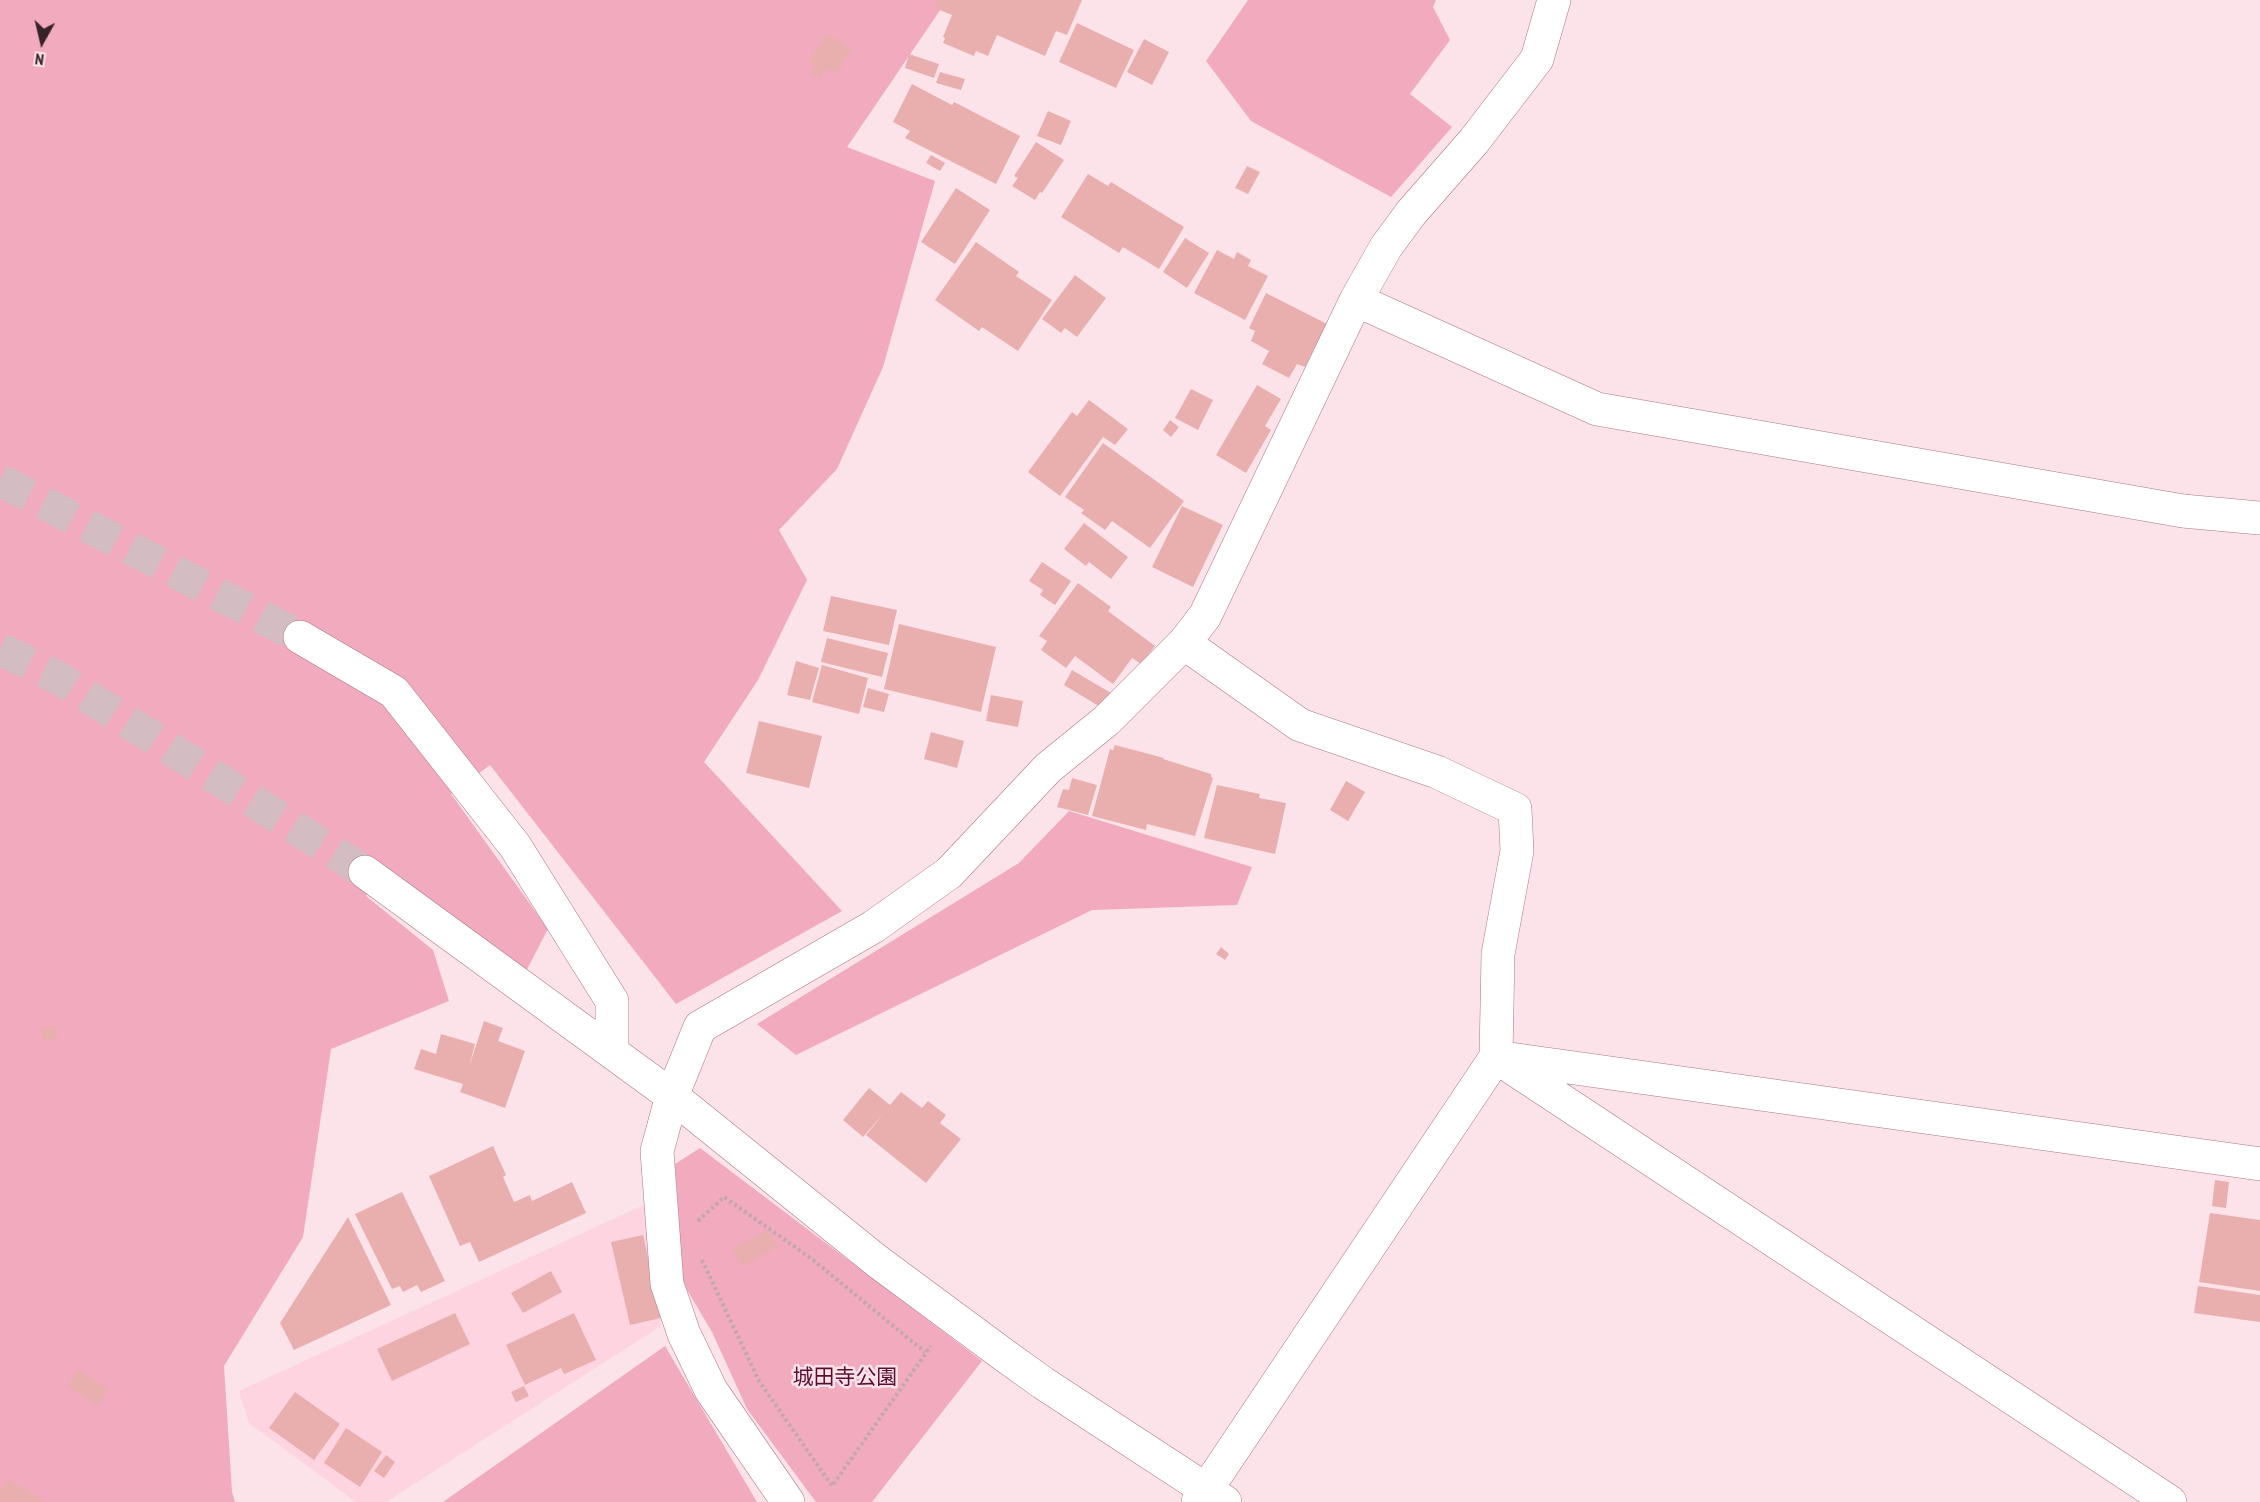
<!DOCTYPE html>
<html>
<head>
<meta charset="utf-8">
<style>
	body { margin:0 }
	#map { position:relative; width:2260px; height:1502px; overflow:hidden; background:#fbe3e9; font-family:"PT Sans Narrow",sans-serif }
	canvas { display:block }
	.north { position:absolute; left:12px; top:12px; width:60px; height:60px; -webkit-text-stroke:4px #fbe3e9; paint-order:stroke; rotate:188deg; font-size:16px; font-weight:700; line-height:24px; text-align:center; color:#382229 }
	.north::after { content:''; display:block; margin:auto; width:21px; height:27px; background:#382229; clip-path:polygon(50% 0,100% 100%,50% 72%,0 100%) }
</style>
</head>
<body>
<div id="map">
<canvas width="2260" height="1502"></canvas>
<div class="north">N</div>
</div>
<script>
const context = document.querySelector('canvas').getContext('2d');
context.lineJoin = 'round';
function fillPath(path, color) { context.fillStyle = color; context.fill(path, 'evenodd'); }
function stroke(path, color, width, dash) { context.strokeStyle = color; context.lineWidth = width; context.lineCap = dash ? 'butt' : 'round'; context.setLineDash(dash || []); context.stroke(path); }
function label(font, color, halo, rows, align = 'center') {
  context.font = font + ' "PT Sans Narrow","Noto Sans JP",sans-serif'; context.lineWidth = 5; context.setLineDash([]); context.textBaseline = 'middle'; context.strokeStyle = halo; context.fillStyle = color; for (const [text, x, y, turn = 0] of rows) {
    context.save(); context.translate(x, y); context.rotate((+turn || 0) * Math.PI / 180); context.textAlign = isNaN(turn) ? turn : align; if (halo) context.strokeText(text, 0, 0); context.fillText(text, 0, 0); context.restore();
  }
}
const built = new Path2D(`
	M646 1204 661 1326 386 1502H356L249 1423 239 1391Z`);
const green = new Path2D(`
	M0 0H947L847 147 935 181 883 367 837 469 779 530 807 580 758 680 704 762 842 911 676 1004 490 765 451 794 548 929 525 973 381 867 366 896 433 950 449 1001 331 1049 303 1237 224 1366 232 1492 235 1502H0Z
	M1248 0H1436L1433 7 1450 40 1410 94 1452 127 1391 197 1251 121 1206 61Z
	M1069 811 1252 867 1237 905 1092 910 796 1055 757 1024 1019 863Z
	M700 1148 982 1361 872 1502H816L747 1409 712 1332 683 1283 675 1164Z
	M665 1346 757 1502H443Z`);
const building = new Path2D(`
	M938 0H1082L1067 35 1056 31 1045 56 997 35 988 56 976 51 974 56 943 43 945 38 943 37 952 15 935 8Z
	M1077 23 1134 50 1116 88 1059 62Z
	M826 33 852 49 837 74 826 69 820 79 810 73 815 65 809 61Z
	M1144 39 1169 52 1152 85 1127 72Z
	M909 54 939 64 934 78 905 68Z
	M940 72 965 79 961 90 936 83Z
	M912 84 952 105 954 102 1020 136 996 184 905 138 910 131 893 122Z
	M1048 111 1071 121 1061 145 1037 136Z
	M1036 142 1064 160 1042 193 1040 192 1035 200 1012 186 1018 178 1014 176Z
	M931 155 945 163 940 171 926 163Z
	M1247 166 1260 172 1248 194 1235 188Z
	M1088 174 1108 186 1111 182 1184 227 1159 269 1123 247 1119 253 1061 217Z
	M956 188 990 210 955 264 921 242Z
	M1185 238 1209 253 1187 288 1163 272Z
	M976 242 1019 272 1016 276 1052 300 1018 351 982 327 979 331 935 300Z
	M1217 250 1234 259 1237 252 1251 260 1248 266 1268 276 1245 320 1194 293Z
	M1075 275 1106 298 1077 337 1065 328 1061 333 1042 319Z
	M1266 293 1327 324 1305 367 1297 364 1289 378 1262 364 1269 351 1251 341 1255 331 1249 328Z
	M1257 385 1281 399 1265 426 1271 430 1246 473 1216 455Z
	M1191 389 1213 400 1198 430 1175 418Z
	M1089 400 1128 429 1115 445 1103 437 1060 496 1028 472 1072 412 1077 416Z
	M1170 420 1179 427 1171 437 1163 430Z
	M1103 443 1184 501 1150 548 1112 521 1105 530 1081 513 1084 510 1065 497Z
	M1182 506 1223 525 1193 587 1152 567Z
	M1084 523 1128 557 1111 579 1089 562 1086 566 1064 549Z
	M1042 562 1071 581 1055 605 1040 595 1043 590 1029 581Z
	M1078 583 1111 607 1108 611 1155 646 1141 664 1132 658 1113 684 1075 656 1066 668 1041 650 1047 641 1039 636Z
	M831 596 897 610 889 645 823 631Z
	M899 624 996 647 981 712 884 689Z
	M827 638 888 653 882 677 821 662Z
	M796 661 819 668 810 700 787 695Z
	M822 665 868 678 859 714 812 702Z
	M1072 670 1111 693 1102 708 1064 685Z
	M868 688 889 694 884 712 863 707Z
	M991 695 1023 701 1018 727 986 721Z
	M759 721 822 736 809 788 746 773Z
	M931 732 964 741 957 768 924 759Z
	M1115 745 1164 758 1163 759 1211 774V777L1213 778 1195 836 1147 824 1146 830 1092 816 1110 749 1113 750Z
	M1072 778 1097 785 1088 815 1057 807 1063 789 1069 790Z
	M1346 781 1365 792 1348 821 1330 810Z
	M1217 785 1260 794 1259 798 1286 803 1275 854 1204 838Z
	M1221 947 1229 954 1225 960 1216 954Z
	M484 1021 503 1028 498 1041 525 1051 505 1108 460 1092 463 1084 414 1069 421 1049 436 1054 441 1034 475 1044 469 1067Z
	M54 1025 58 1038 44 1041 40 1028Z
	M869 1088 890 1105 901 1092 922 1108 928 1101 946 1115 940 1123 961 1139 926 1183 866 1135 884 1113 863 1137 843 1120Z
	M493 1146 506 1175 503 1177 514 1202 530 1195 532 1201 572 1182 586 1213 479 1262 470 1242 460 1246 429 1176Z
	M2215 1180 2229 1182 2226 1208 2212 1206Z
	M402 1192 445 1281 421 1292 417 1285 403 1292 400 1286 392 1289 355 1214Z
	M2210 1213 2260 1220V1291L2199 1282Z
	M348 1217 391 1305 294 1350 280 1323Z
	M768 1229 778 1246 742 1267 732 1249Z
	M643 1235 661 1318 630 1325 611 1242Z
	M551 1271 562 1292 523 1313 511 1293Z
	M2198 1286 2260 1295V1322L2194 1313Z
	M455 1313 470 1344 392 1381 377 1349Z
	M574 1313 596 1360 564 1374 561 1368 525 1385 506 1345Z
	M78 1369 108 1389 98 1406 67 1386Z
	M524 1386 529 1396 516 1402 511 1392Z
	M295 1392 340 1424 314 1460 269 1428Z
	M346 1428 382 1452 360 1487 324 1463Z
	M386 1455 395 1462 384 1478 374 1471Z
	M7 1479 44 1500 42 1502H0V1492Z`);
const streetTunnel = new Path2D(`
	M0 480 300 637`);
const secondaryTunnel = new Path2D(`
	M0 649 57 677 365 872`);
const path = new Path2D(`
	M698 1221 724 1197 812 1259 925 1352
	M702 1260 759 1381 832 1486 931 1346`);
const street = new Path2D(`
	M1356 300 1597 409 2183 511 2260 518
	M300 637 394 692 515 846 612 1001V1052
	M1184 643 1300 725 1437 772 1515 809 1517 851 1498 954 1496 1057 1198 1502
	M1496 1057 2170 1502
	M1503 1058 2260 1164
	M788 1502 711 1390 684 1334 667 1284 657 1151 672 1096 700 1027 873 927 949 873 1048 768 1107 720 1184 643 1205 616 1356 300 1386 247 1411 213 1474 141 1537 59 1554 0`);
const secondary = new Path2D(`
	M365 872 672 1096 877 1261 1004 1355 1043 1383 1225 1502`);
const parkNames = [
	["城田寺公園",845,1378]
];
fillPath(built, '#fdd4df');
fillPath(green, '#f1aabe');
fillPath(building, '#e9afae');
stroke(streetTunnel, '#d4bcc3', 33, [33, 16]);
stroke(secondaryTunnel, '#d4bcc3', 33, [33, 16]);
stroke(street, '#ab7786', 34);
stroke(secondary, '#ab7786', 34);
stroke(path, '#c0a8ae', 4, [3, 3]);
stroke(street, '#fff', 33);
stroke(secondary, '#fff', 33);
label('21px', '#5b0f2f', '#fbe3e9', parkNames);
</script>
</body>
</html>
